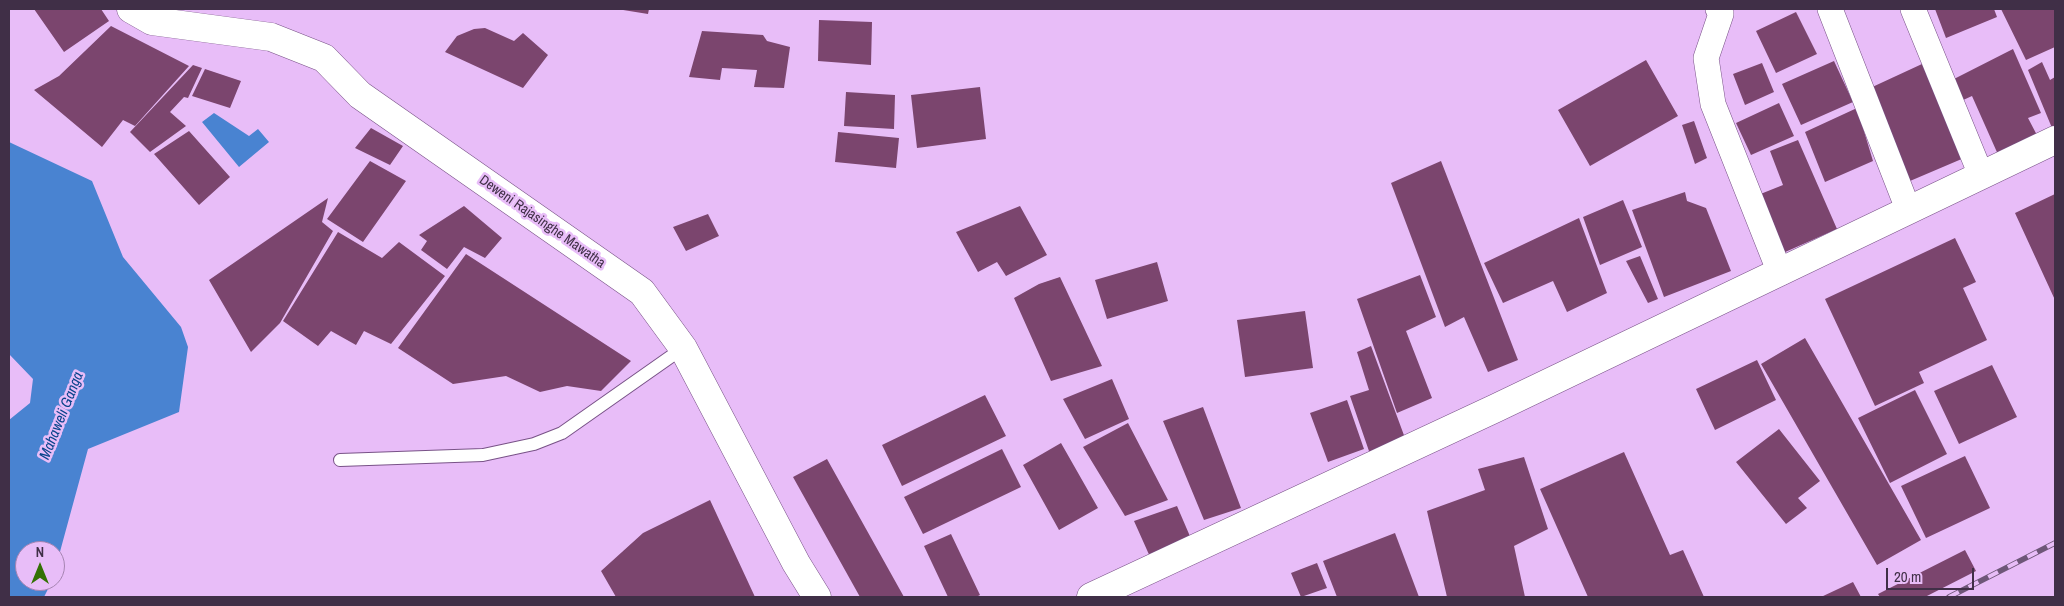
<!DOCTYPE html>
<html>
<head>
<meta charset="utf-8">
<style>
	body { margin:0 }
	#map { position:relative; width:2064px; height:606px; overflow:hidden; background:#e8bdf8; font-family:"Archivo Narrow",sans-serif }
	canvas { display:block }
	.frame { position:absolute; inset:0; border:10px solid #402f47; pointer-events:none }
	.north { position:absolute; left:15px; top:541px; width:50px; height:50px; box-sizing:border-box; background:#e8bdf8; border:1px solid #a584b1; border-radius:50%; rotate:0deg; font-size:14px; font-weight:700; line-height:20px; text-align:center; color:#402f47 }
	.north::after { content:''; display:block; margin:auto; width:18px; height:22px; background:#337104; clip-path:polygon(50% 0,100% 100%,50% 72%,0 100%) }
	.scale { position:absolute; left:1886px; top:568px; width:88px; height:22px; box-sizing:border-box; border:2px solid #402f47; border-top:0; padding-left:6px; font-size:15px; line-height:18px; white-space:nowrap; color:#402f47; -webkit-text-stroke:4px #e8bdf8; paint-order:stroke }
</style>
</head>
<body>
<div id="map">
<canvas width="2064" height="606"></canvas>
<div class="frame"></div>
<div class="north">N</div>
<div class="scale">20 m</div>
</div>
<script>
const context = document.querySelector('canvas').getContext('2d');
context.lineJoin = 'round';
function fillPath(path, color) { context.fillStyle = color; context.fill(path, 'evenodd'); }
function stroke(path, color, width, dash) { context.strokeStyle = color; context.lineWidth = width; context.lineCap = dash ? 'butt' : 'round'; context.setLineDash(dash || []); context.stroke(path); }
function label(font, color, halo, rows, align = 'center') {
  context.font = font + ' "Archivo Narrow",sans-serif'; context.lineWidth = 5; context.setLineDash([]); context.textBaseline = 'middle'; context.strokeStyle = halo; context.fillStyle = color; for (const [text, x, y, turn = 0] of rows) {
    context.save(); context.translate(x, y); context.rotate((+turn || 0) * Math.PI / 180); context.textAlign = isNaN(turn) ? turn : align; if (halo) context.strokeText(text, 0, 0); context.fillText(text, 0, 0); context.restore();
  }
}
const water = new Path2D(`
	M214 113 249 136 258 129 269 142 239 167 202 122Z
	M9 142 92 181 123 257 181 327 188 347 179 412 88 449 55 570V551H25V581H52L44 597H9V420L30 403 33 379 9 354Z`);
const building = new Path2D(`
	M34 9H101L109 21 64 52Z
	M617 9H649L648 14Z
	M1935 9H1994L1997 17 1946 38Z
	M2001 9H2055V47L2026 60Z
	M1796 12 1817 54 1776 73 1756 31Z
	M819 20 872 22 871 65 818 61Z
	M111 26 189 66 135 126 123 120 102 147 34 90 59 76Z
	M485 28 514 41 523 33 548 55 523 88 445 52 457 36 474 29Z
	M702 31 763 35 767 41 790 47 784 88 754 87 757 70 722 68 720 80 689 77Z
	M2013 49 2041 113 2028 118 2039 139 2000 159 1972 96 1961 101 1954 79Z
	M1646 60 1678 116 1590 166 1558 110Z
	M1834 61 1853 102 1801 125 1782 84Z
	M2042 62 2050 80 2055 77V127L2052 128 2028 70Z
	M1762 63 1774 92 1745 105 1733 74Z
	M1922 64 1964 158 1910 181 1868 89Z
	M193 65 202 68 188 98 184 97 170 112 186 126 150 152 130 132Z
	M205 69 241 81 230 108 192 96Z
	M980 87 986 139 917 148 911 95Z
	M846 92 895 95 894 129 844 126Z
	M1779 103 1794 136 1751 155 1736 123Z
	M1857 108 1873 161 1825 182 1805 132Z
	M1694 121 1707 158 1695 164 1682 125Z
	M371 128 403 146 390 165 355 148Z
	M189 131 230 177 199 205 154 154Z
	M838 132 899 138 896 168 835 162Z
	M1798 140 1837 229 1783 253 1758 195 1783 185 1770 151Z
	M370 161 406 181 363 242 327 219Z
	M1441 161 1518 360 1488 372 1464 317 1445 327 1391 183Z
	M1685 192 1687 201 1706 208 1731 271 1664 297 1632 210Z
	M2055 194V300L2015 213Z
	M328 198 322 222 333 231 280 323 251 352 209 280Z
	M1623 200 1642 247 1600 265 1583 217Z
	M464 206 502 238 485 258 464 247 447 269 421 250 427 241 419 235Z
	M1020 206 1047 255 1006 276 997 262 978 272 956 232Z
	M708 214 719 236 686 251 673 227Z
	M1579 218 1607 293 1567 312 1553 281 1503 303 1484 263Z
	M338 232 382 258 399 242 445 276 391 344 364 331 356 345 331 331 318 346 283 321Z
	M1955 238 1976 282 1963 288 1987 340 1919 372 1924 383 1875 406 1825 299Z
	M466 254 631 361 601 391 567 386 540 392 506 376 453 384 398 348Z
	M1640 256 1658 299 1648 303 1626 261Z
	M1157 262 1168 301 1107 319 1095 280Z
	M1420 275 1436 317 1406 331 1432 398 1397 413 1357 299Z
	M1060 277 1102 366 1051 381 1014 298 1039 284Z
	M1305 311 1313 368 1245 377 1237 320Z
	M1805 338 1921 540 1877 565 1761 364Z
	M1371 346 1405 438 1370 454 1350 396 1369 390 1357 352Z
	M1757 360 1776 400 1715 430 1696 389Z
	M1992 365 2017 417 1959 444 1934 391Z
	M1112 379 1129 419 1085 439 1063 399Z
	M1915 390 1947 454 1890 483 1858 418Z
	M985 395 1006 436 902 486 882 445Z
	M1347 400 1364 449 1328 462 1310 413Z
	M1203 407 1241 508 1204 520 1163 421Z
	M1128 423 1168 500 1125 516 1083 447Z
	M1779 429 1820 481 1798 498 1807 508 1786 524 1736 462Z
	M1061 443 1098 508 1059 530 1023 465Z
	M1002 449 1021 487 923 534 904 497Z
	M1624 452 1670 555 1683 550 1704 597H1588L1540 489Z
	M1965 456 1990 508 1926 538 1901 486Z
	M1524 457 1548 529 1514 546 1525 597H1447L1427 511 1485 490 1478 469Z
	M827 459 904 597H860L793 477Z
	M710 500 755 597H616L601 571 643 533Z
	M1177 506 1192 541 1151 559 1134 521Z
	M1395 533 1419 597H1337L1323 561Z
	M951 534 980 595 976 597H948L924 546Z
	M1965 550 1976 571 1925 597H1880L1878 594Z
	M1317 563 1327 588 1301 597 1291 573Z
	M1853 582 1861 597H1821Z`);
const lane = new Path2D(`
	M340 460 483 455 534 444 562 433 683 348`);
const street = new Path2D(`
	M1718 9 1721 14 1706 58 1713 104 1780 273
	M1830 9 1908 209
	M1913 9 1981 175`);
const secondary = new Path2D(`
	M131 9 152 21 271 37 324 58 360 95 642 292 683 348 796 563 817 597`);
const highway = new Path2D(`
	M1091 597 1496 408 2055 140`);
const rail = new Path2D(`
	M1949 597 2055 543`);
const streetNames = [
	["Deweni Rajasinghe Mawatha",542,222,35]
];
const waterNames = [
	["Mahaweli Ganga",62,416,-68]
];
fillPath(water, '#4983d1');
fillPath(building, '#7b456e');
stroke(lane, '#785287', 14);
stroke(street, '#785287', 26);
stroke(secondary, '#785287', 29);
stroke(highway, '#785287', 29);
stroke(lane, '#fff', 12);
stroke(street, '#fff', 25);
stroke(secondary, '#fff', 28);
stroke(highway, '#fff', 28);
stroke(rail, '#6e5678', 5.5);
stroke(rail, '#e8bdf8', 4, [11]);
label('14px', '#402f47', '#e8bdf8', streetNames);
label('italic 15px', '#08448b', '#e8bdf8', waterNames);
</script>
</body>
</html>
